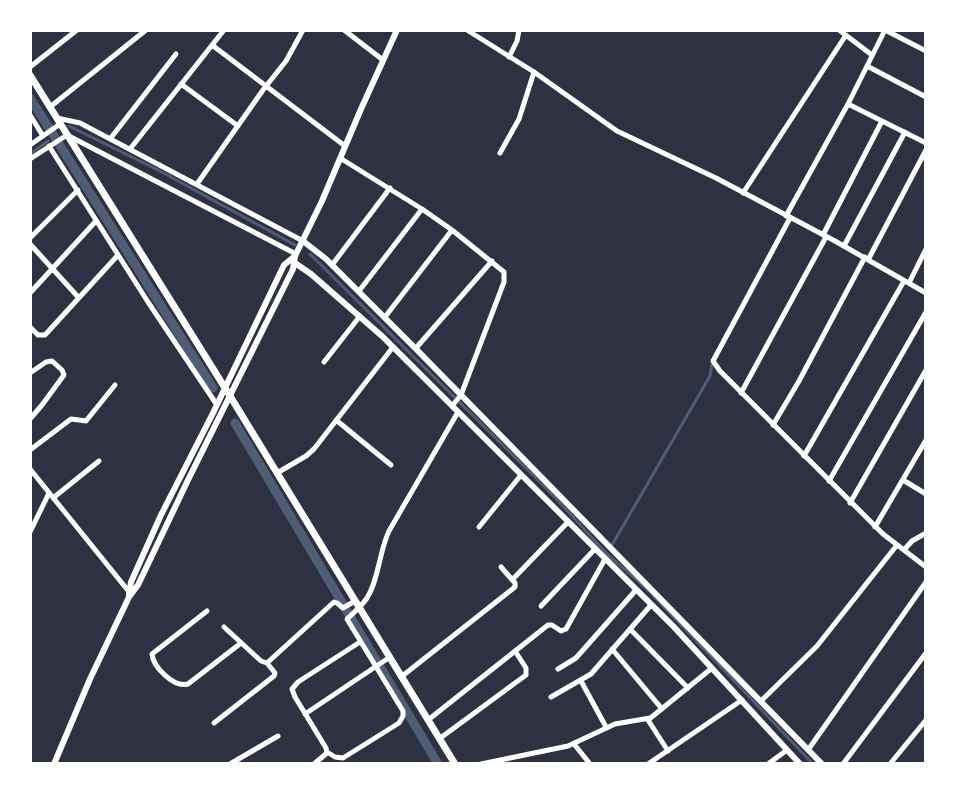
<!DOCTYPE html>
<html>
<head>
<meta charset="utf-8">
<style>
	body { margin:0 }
	#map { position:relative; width:956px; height:794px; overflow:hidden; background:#2d3142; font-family:Cabin,sans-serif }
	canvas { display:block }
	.frame { position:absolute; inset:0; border:32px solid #fff; pointer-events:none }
</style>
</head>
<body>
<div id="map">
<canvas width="956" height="794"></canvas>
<div class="frame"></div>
</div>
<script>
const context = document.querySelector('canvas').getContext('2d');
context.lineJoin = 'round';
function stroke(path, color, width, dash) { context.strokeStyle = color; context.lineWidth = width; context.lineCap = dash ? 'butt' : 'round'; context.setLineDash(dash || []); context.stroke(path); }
const stream = new Path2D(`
	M69 126 158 170 295 245
	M30 154 48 141
	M310 254 548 490 607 554 647 589 813 764
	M612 545 710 376 712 364`);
const canal = new Path2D(`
	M30 98 213 388
	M235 423 438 764`);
const minor = new Path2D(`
	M344 30 383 60
	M467 30 534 72 617 131 716 178 835 241 926 293
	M839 30 872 55
	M885 30 926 51
	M212 45 345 146
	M509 57 517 41 519 30
	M867 66 926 97
	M30 67 77 30
	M181 84 238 126
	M848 104 926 143
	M50 107 146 30
	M30 115 43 136
	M57 118 80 123 303 241
	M110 139 176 54
	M30 145 60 124
	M49 146 148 302 217 405
	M130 149 224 30
	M500 153 519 119 534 72
	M340 158 422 209 452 230 504 272V282L461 395 452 406
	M30 159 67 135 296 254
	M197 184 263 90 286 61 303 30
	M743 193 846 35
	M786 216 848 104 885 30
	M790 218 713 361 720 371 883 534 926 567
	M823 235 882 121
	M30 238 78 190
	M30 244 79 298
	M844 246 905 132
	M868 260 926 150
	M332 265 390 188
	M909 283 926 249
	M359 291 422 209
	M30 293 96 221
	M385 317 452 230
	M30 327 38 335H45L118 255
	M416 348 492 261
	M324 362 360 316
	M30 373 46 362 52 361 62 370 64 375 42 405 30 419
	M741 393 826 237
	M336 420 391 465
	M773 425 799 381 865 257
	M30 450 71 419 86 421 115 385
	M804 456 904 281
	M30 469 130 593
	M277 473 306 456 314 449 393 347
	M903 480 926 494
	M829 481 926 312
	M53 498 99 461
	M850 503 926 370
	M479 527 521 475
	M875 527 926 440
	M30 532 49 493
	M904 550 912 541 926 533
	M512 580 568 522
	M541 606 595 549
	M207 611 152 654C153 667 174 688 188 684L241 643
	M224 627 261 661 267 663 334 602 337 603 343 608 355 601
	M630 629 688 688
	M612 649 662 709
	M558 669 576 658 636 590
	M401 677 515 587V583L501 567
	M581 681 606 727
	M551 697 591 674 651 605
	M761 701 817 646 897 545
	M305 714 390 657
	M428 720 548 625H552L561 631 566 629 605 559
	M214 723 274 676 275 673 267 663
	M439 739 526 675V668L515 651
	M574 744 590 764
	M808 750 926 582
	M668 751 648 720 712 668
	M327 752 335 757 343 758 399 723 403 716V711L347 619C354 612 361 607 367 598 379 579 379 552 389 531L458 412
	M230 764 278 736
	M314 764 327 753 326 748 295 697 292 689 298 682 360 642
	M481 764 568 746 615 724 650 718
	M648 764 742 700
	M768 764 787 750
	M843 764 926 653
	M890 764 926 720`);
const tertiary = new Path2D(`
	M303 241 326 259 418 351 822 764
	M295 263 311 274 383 337 674 627 800 764
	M129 594 131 582 161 515 213 413 284 265 295 256
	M54 764 90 679 129 597 138 585 188 480 293 269 295 256 322 201 361 109 397 30`);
const secondary = new Path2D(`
	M30 75 230 396 455 764`);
stroke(stream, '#4f5d75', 3);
stroke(canal, '#4f5d75', 9);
stroke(minor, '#fff', 5);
stroke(tertiary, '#fff', 6);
stroke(secondary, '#fff', 7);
</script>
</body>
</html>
